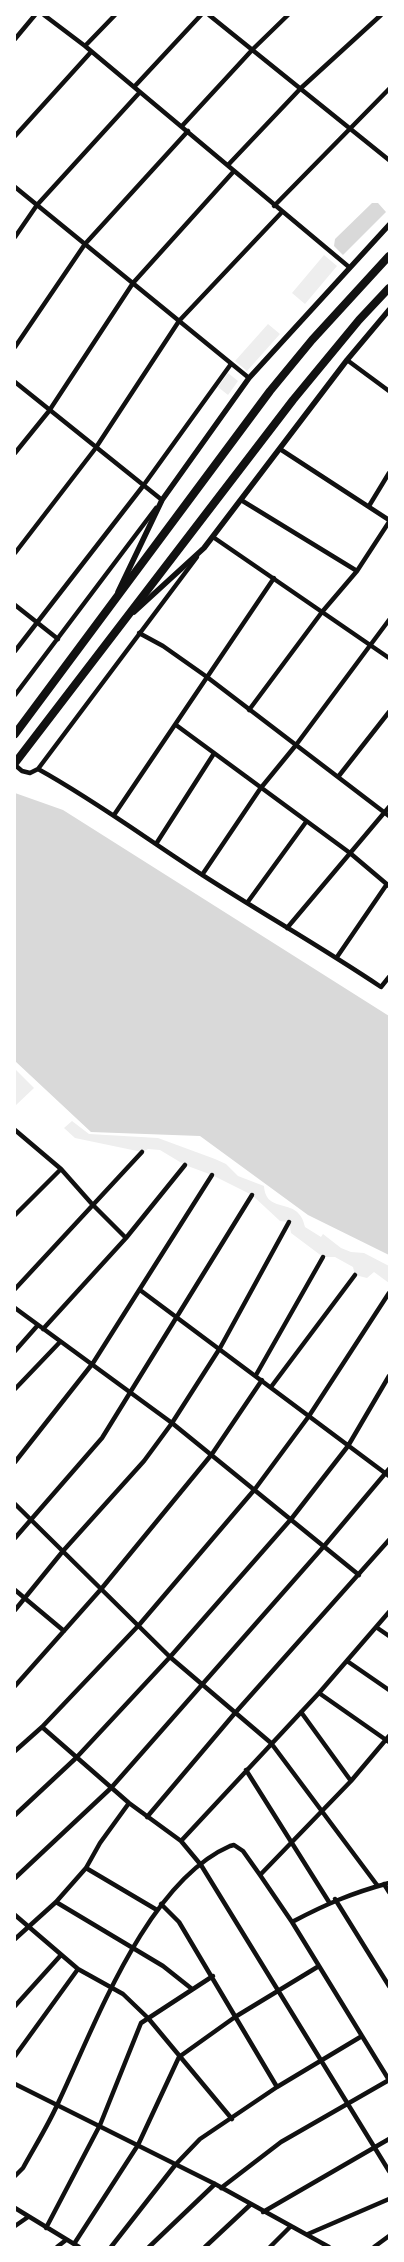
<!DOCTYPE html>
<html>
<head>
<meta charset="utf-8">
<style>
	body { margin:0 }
	#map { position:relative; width:404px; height:2262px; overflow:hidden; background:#fff; font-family:"Fira Sans",sans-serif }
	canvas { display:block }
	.frame { position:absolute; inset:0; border:16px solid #fff; pointer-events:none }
</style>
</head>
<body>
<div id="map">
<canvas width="404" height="2262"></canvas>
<div class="frame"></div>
</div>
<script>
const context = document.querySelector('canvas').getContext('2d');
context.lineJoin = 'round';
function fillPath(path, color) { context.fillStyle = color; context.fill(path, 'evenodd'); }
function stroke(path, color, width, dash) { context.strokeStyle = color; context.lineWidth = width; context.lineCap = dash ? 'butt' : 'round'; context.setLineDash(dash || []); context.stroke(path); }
const green = new Path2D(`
	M324 255 337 266 305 304 292 293Z
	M268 324 280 334 247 371 235 361Z
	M228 373 238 381 228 395 218 387Z
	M15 1069 34 1088 15 1106Z
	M72 1121 89 1134 158 1138 215 1159 226 1164 238 1176 264 1186C266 1216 299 1195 305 1227L321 1237 323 1234 341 1248 351 1252 364 1253 389 1266V1283L374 1272 367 1278 355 1275 353 1267 335 1257H323L291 1233 289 1222 280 1221 252 1195 212 1175 185 1165 160 1150 148 1149 142 1152 75 1138 64 1128Z`);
const water = new Path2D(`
	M372 203H378L386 212 343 255 334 246 335 239Z
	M15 793 63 810 389 1016V1255L308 1215 200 1136 91 1132 15 1061Z`);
const minor = new Path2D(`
	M44 15 85 46 349 267
	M209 15 389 160
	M15 39 35 15
	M85 46 115 15
	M134 87 201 15
	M182 126 253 49 288 15
	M15 136 91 52
	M228 165 301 88 381 15
	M15 187 249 378
	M274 206 389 89
	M15 237 37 205 140 92
	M15 347 85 244 188 131
	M347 360 389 391
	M15 382 162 500 161 502
	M280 449 389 520
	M15 453 49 411 133 283 234 171
	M241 500 357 571
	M369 506 389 473
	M213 537 389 658
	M15 553 95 449 179 321 282 212
	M15 605 58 639
	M139 633 163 646 207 677 389 816
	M15 651 143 486 231 364
	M15 695 156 508
	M249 710 322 612 357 571 389 522
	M176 725 350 853 389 886
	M15 765 22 771 30 773 38 769 197 557
	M38 769C96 801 148 840 204 876 263 914 323 948 381 987L389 977
	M338 777 389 712
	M114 815 274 578
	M156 844 213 755
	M202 875 260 789 296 745 389 620
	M247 903 306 822
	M287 928 389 807
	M337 957 387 884
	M15 1130 61 1169 92 1204 126 1238
	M15 1215 61 1169
	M15 1289 142 1152
	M140 1290 389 1476
	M15 1308 172 1423 359 1575
	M43 1329 126 1238 185 1165
	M15 1351 38 1325
	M256 1375 323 1257
	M271 1387 355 1275
	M15 1389 60 1342
	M15 1462 93 1363 212 1175
	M15 1504 170 1657 271 1743 377 1885
	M15 1538 102 1438 252 1195
	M15 1590 64 1631
	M15 1610 63 1551 144 1461 172 1423 220 1348 289 1222
	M376 1627 389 1636
	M347 1661 389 1690
	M15 1686 102 1588 212 1454 262 1380
	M319 1693 389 1742
	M301 1712 351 1781
	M42 1727 129 1803 181 1841 201 1865 389 2171
	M15 1751 42 1727 139 1625 255 1489 309 1416 389 1293
	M246 1770 329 1902
	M15 1815 76 1758 170 1657 292 1518 348 1446 389 1376
	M147 1817 235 1713 389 1540
	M181 1841 319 1693 389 1612
	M86 1868 157 1910
	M260 1875 351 1781 389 1736
	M15 1878 111 1788 325 1545 389 1469
	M384 1884 389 1892
	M335 1899 389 1986
	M56 1902 163 1966 192 1989
	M161 1904 179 1922 277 2087
	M15 1915 78 1969 123 1994 148 2018 232 2119
	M292 1922C326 1904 352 1893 389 1883
	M15 1939 56 1902 86 1868 100 1843 129 1803
	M15 2006 61 1955
	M15 2056 78 1969
	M15 2084 215 2184 329 2247
	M15 2176 23 2168C35 2146 49 2124 59 2101 96 2023 147 1882 230 1846L234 1845 243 1851 260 1875 292 1922 389 2080
	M221 2188 281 2142 389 2080
	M15 2208 79 2247
	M263 2212 389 2139
	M15 2226 28 2217
	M46 2228 100 2125 141 2023 213 1976
	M308 2234 389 2199
	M74 2244 138 2145 179 2057 235 2017 319 1966
	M57 2247 66 2240
	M111 2247 176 2164 200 2139 277 2087 362 2036
	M149 2247 215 2184
	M205 2247 250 2205
	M270 2247 291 2226
	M374 2247 389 2236`);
const tertiary = new Path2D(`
	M118 592 162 500 249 378 389 225
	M134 612 204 548 347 360 389 310`);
const trunk = new Path2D(`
	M15 734 270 391 312 340 389 256
	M15 763 293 400 359 320 389 288`);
fillPath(green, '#eee');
fillPath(water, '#d9d9d9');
stroke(minor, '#111', 4.5);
stroke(tertiary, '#111', 5.5);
stroke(trunk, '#111', 8);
</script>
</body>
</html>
